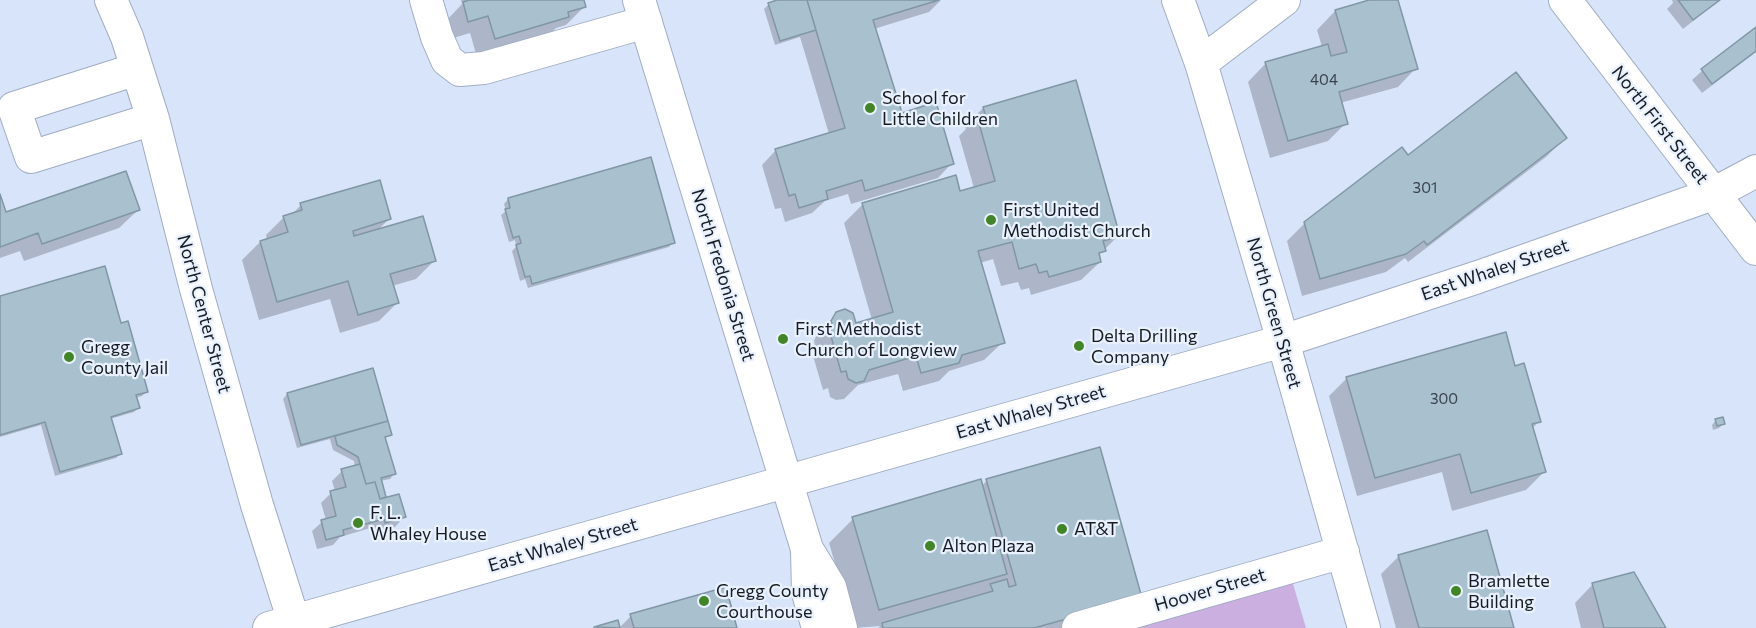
<!DOCTYPE html>
<html>
<head>
<meta charset="utf-8">
<style>
	body { margin:0 }
	canvas { display:block; background:#d7e4fa }
</style>
</head>
<body>
<canvas width="1756" height="628"></canvas>
<script>
const context = document.querySelector('canvas').getContext('2d');
context.lineJoin = 'round';
function fillPath(path, color) { context.fillStyle = color; context.fill(path, 'evenodd'); }
function stroke(path, color, width, dash) { context.strokeStyle = color; context.lineWidth = width; context.lineCap = dash ? 'butt' : 'round'; context.setLineDash(dash || []); context.stroke(path); }
function label(font, color, halo, rows, align = 'center') {
  context.font = font + ' Commissioner,sans-serif'; context.lineWidth = 4.5; context.setLineDash([]); context.textBaseline = 'middle'; context.strokeStyle = halo; context.fillStyle = color; for (const [text, x, y, turn = 0] of rows) {
    context.save(); context.translate(x, y); context.rotate((+turn || 0) * Math.PI / 180); context.textAlign = isNaN(turn) ? turn : align; if (halo) context.strokeText(text, 0, 0); context.fillText(text, 0, 0); context.restore();
  }
}
const green = new Path2D(`
	M1291 577 1306 628H1110Z`);
const shadow = new Path2D(`
	M461 0H582L584 7 566 25 556 28 549 35 477 57 470 33 450 39 445 22 462 4Z
	M782 0H941L929 12 874 29 901 114 952 163 938 178 851 204 848 194 825 201 812 213 785 222 781 208 775 209 762 165 776 150 829 134 800 37 775 45 764 9 769 4Z
	M1374 0H1396L1416 68 1398 87 1340 103 1346 123 1328 141 1270 158 1248 82 1266 63 1322 47 1317 30 1335 11Z
	M1672 0H1720L1683 29 1667 9 1673 3Z
	M1756 29V52L1702 93 1692 80 1702 71Z
	M983 108 1118 236 1098 256 1100 262 1081 280 1031 295 1029 288 1021 290 1018 282 1001 286 993 259 980 263 1003 342 984 360 949 371 939 381 903 391 898 374 858 385 844 399 836 400 830 397 828 388 823 390 811 349 815 345 814 341 818 332 837 314 855 325 872 320 844 223 863 204 959 192 974 188 959 136 966 129 965 127Z
	M1565 138 1546 157 1408 262 1405 258 1386 272 1302 296 1287 241 1305 223 1407 157Z
	M0 199 5 214 138 210 119 228 24 261 20 251 0 258Z
	M508 199 673 242 669 247 528 288 525 279 520 281 512 251 516 247 515 240 509 242 501 215 506 211 504 204Z
	M301 205 389 219 377 231 435 260 416 279 392 286 397 303 379 321 340 333 330 299 259 320 242 260 260 242 267 240 266 235 284 217 291 215Z
	M0 298 120 324 146 392 142 396 135 398 138 408 134 412 110 419 120 454 116 458 55 476 41 425 0 437Z
	M1514 368 1539 421 1532 429 1544 472 1526 490 1452 511 1442 472 1357 496 1329 396 1347 378Z
	M372 370 390 434 384 439 394 474 390 479 380 481 384 497 381 501 404 517 395 527 376 532 374 527 340 537 333 545 317 549 312 531 322 522 326 520 321 503 331 493 335 491 332 481 342 471 355 467 354 461 333 450 330 439 297 448 283 399 287 394Z
	M1716 420 1723 424 1719 428 1713 430 1712 425Z
	M987 480 1079 628H878L880 626 854 628 829 543 853 519 982 486Z
	M1399 556 1513 628H1396L1381 574Z
	M1593 584 1664 628H1581L1575 603Z
	M631 616 736 628H595L617 622 619 628Z`);
const building = new Path2D(`
	M469 0H584L586 7 568 12 569 17 495 39 488 16 468 22 463 2Z
	M777 0H807L816 30 780 41 768 3Z
	M807 0H939L873 20 902 113 936 102 954 164 865 191 862 180 826 191 828 199 799 208 795 194 789 196 775 149 845 128Z
	M1369 0H1398L1418 69 1339 92 1348 124 1288 141 1265 62 1328 44 1331 56 1347 52 1335 10Z
	M1678 0H1720L1693 20Z
	M1756 27V51L1712 84 1701 69Z
	M1516 72 1567 138 1427 245 1424 241 1406 254 1320 279 1304 222 1402 147 1408 155Z
	M1076 80 1120 236 1103 241 1106 251 1099 253 1101 262 1049 277 1047 271 1039 273 1036 264 1019 269 1012 242 978 251 1005 343 962 355 959 363 921 373 916 356 869 370 864 381 856 383 848 379 846 371 841 372 829 329 833 328 831 321 836 312 845 309 853 313 856 323 893 312 862 203 956 175 960 191 995 181 977 116 985 114 983 107Z
	M651 157 675 243 532 284 530 276 525 277 516 245 521 243 519 236 513 238 505 209 510 208 508 198Z
	M126 171 140 210 42 244 38 233 0 247V194L6 212Z
	M380 180 391 219 353 231 354 236 423 216 436 261 390 274 399 303 358 315 348 281 277 302 260 241 288 232 283 216 302 210 300 203Z
	M105 266 121 323 128 321 148 392 136 395 140 408 111 417 122 454 60 472 45 422 0 435V296Z
	M1506 332 1515 366 1524 363 1541 422 1532 424 1546 472 1471 493 1460 454 1375 478 1346 377Z
	M373 368 388 421 301 445 287 393Z
	M1723 417 1725 424 1717 426 1715 419Z
	M388 421 392 435 385 437 396 474 381 478 386 497 380 499 375 482 366 484 358 457 337 445 335 436Z
	M1100 447 1142 598 1034 628H883L882 623 993 591 990 584 1007 579 1009 587 1016 585 986 479Z
	M360 464 366 484 375 482 380 499 399 494 406 517 385 523 384 519 343 530 344 535 326 540 321 520 336 516 330 491 346 487 341 469Z
	M981 479 1007 574 879 610 852 517Z
	M1487 530 1514 628H1419L1398 555Z
	M1634 572 1666 628H1604L1592 583Z
	M726 587 737 628H634L630 614Z
	M618 620 620 628 594 627Z`);
const minor = new Path2D(`
	M111 0 127 37 153 119 196 289 257 505 296 628
	M426 0 437 37 447 60 460 70 484 68 646 22
	M639 0 807 549 830 587 841 628
	M1178 0 1201 63 1283 341 1364 628
	M1565 0 1756 249
	M1201 63 1284 0
	M137 69 14 108 31 157 153 119
	M807 550 808 593 818 628
	M269 628 1283 341 1478 277 1713 194 1756 171
	M1078 628 1343 552`);
const markers = [
	[870,108,6,"#428527"],
	[991,220,6,"#428527"],
	[783,339,6,"#428527"],
	[1079,346,6,"#428527"],
	[69,357,6,"#428527"],
	[358,523,6,"#428527"],
	[1062,529,6,"#428527"],
	[930,546,6,"#428527"],
	[1456,591,6,"#428527"],
	[704,601,6,"#428527"]
];
const numberNames = [
	["404",1324,80],
	["301",1425,188],
	["300",1444,399]
];
const poiNames = [
	["School for",882,98],
	["Little Children",882,119],
	["First United",1003,210],
	["Methodist Church",1003,231],
	["First Methodist",795,329],
	["Church of Longview",795,350],
	["Delta Drilling",1091,336],
	["Company",1091,357],
	["Gregg",81,347],
	["County Jail",81,368],
	["F. L.",370,513],
	["Whaley House",370,534],
	["AT&T",1074,529],
	["Alton Plaza",942,546],
	["Bramlette",1468,581],
	["Building",1468,602],
	["Gregg County",716,591],
	["Courthouse",716,612]
];
const streetNames = [
	["North First Street",1660,125,52],
	["East Whaley Street",1495,270,-19],
	["North Fredonia Street",723,275,73],
	["North Green Street",1274,313,74],
	["North Center Street",204,314,75],
	["East Whaley Street",1031,412,-16],
	["East Whaley Street",563,545,-16],
	["Hoover Street",1210,590,-16]
];
fillPath(green, '#cbafe1');
fillPath(shadow, '#0003');
fillPath(building, '#a9c0cf');
stroke(building, '#8197a5', 1.5);
stroke(minor, '#a1adc1', 34);
stroke(minor, '#fff', 32);
for (const [x, y, r, color] of markers) { const dot = new Path2D(); dot.arc(x, y, r, 0, 2 * Math.PI); context.fillStyle = color; context.fill(dot); stroke(dot, '#e9f1fe', 2); }
label('15px', '#3b444d', null, numberNames);
label('18px', '#161b22', '#e9f1fe', poiNames, 'left');
label('18px', '#161b22', '#e9f1fe', streetNames);
</script>
</body>
</html>
